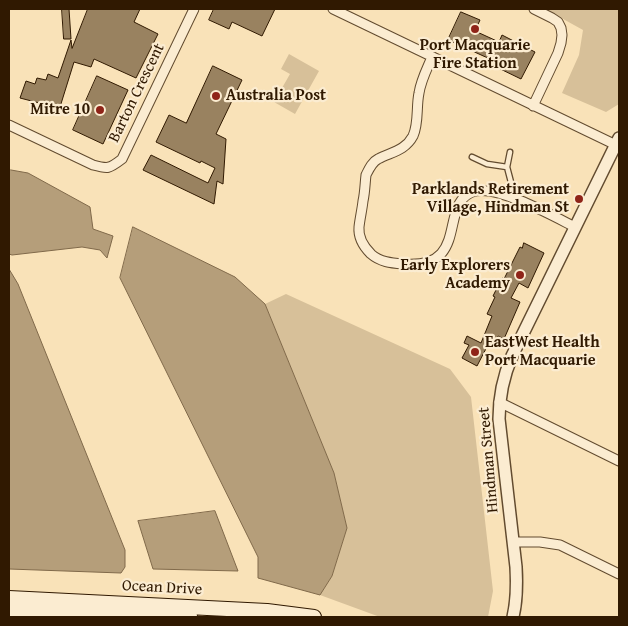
<!DOCTYPE html>
<html>
<head>
<meta charset="utf-8">
<style>
	body { margin:0 }
	#map { position:relative; width:628px; height:626px; overflow:hidden; background:#f9e2b8; font-family:"Gentium Book Plus",serif }
	canvas { display:block }
	.frame { position:absolute; inset:0; border:10px solid #301901; pointer-events:none }
</style>
</head>
<body>
<div id="map">
<canvas width="628" height="626"></canvas>
<div class="frame"></div>
</div>
<script>
const context = document.querySelector('canvas').getContext('2d');
context.lineJoin = 'round';
function fillPath(path, color) { context.fillStyle = color; context.fill(path, 'evenodd'); }
function stroke(path, color, width, dash) { context.strokeStyle = color; context.lineWidth = width; context.lineCap = dash ? 'butt' : 'round'; context.setLineDash(dash || []); context.stroke(path); }
function label(font, color, halo, rows, align = 'center') {
  context.font = font + ' "Gentium Book Plus",serif'; context.lineWidth = 4.5; context.setLineDash([]); context.textBaseline = 'middle'; context.strokeStyle = halo; context.fillStyle = color; for (const [text, x, y, turn = 0] of rows) {
    context.save(); context.translate(x, y); context.rotate((+turn || 0) * Math.PI / 180); context.textAlign = isNaN(turn) ? turn : align; if (halo) context.strokeText(text, 0, 0); context.fillText(text, 0, 0); context.restore();
  }
}
const green = new Path2D(`
	M545 9H619V104L606 112 562 93 579 55 583 30Z
	M289 54 319 71 295 114 274 102 290 74 281 69Z
	M286 294 450 369 471 397 493 591 488 617H380L320 595 332 576 347 528 334 473 265 304Z`);
const water = new Path2D(`
	M11 170 28 173 90 207 93 229 113 236 107 258 100 250 82 247 12 255 9 254V171Z
	M133 227 235 277 265 304 334 473 347 528 332 576 320 595 258 578V557L120 278Z
	M9 269 18 284 125 550V567L121 573 9 569Z
	M215 511 238 571 153 569 138 521Z`);
const building = new Path2D(`
	M62 9H69L71 39H64Z
	M88 9H140L134 22 158 34 136 78 94 59 91 67 74 62 60 107 47 104V105L20 98 26 81 35 84 37 78 46 80 48 74 58 78 71 40 72 48Z
	M214 9H275L262 36 232 22 229 29 209 20Z
	M461 12 480 20 475 31 499 42 502 35 535 52 521 79 488 63 490 59 448 40Z
	M213 66 242 80 216 134 226 139 223 184 217 181 214 204 143 170 151 155 208 183 215 168 201 161 200 163 156 142 169 115 186 123Z
	M97 76 128 90 103 144 73 130Z
	M524 243 544 253 528 288 519 283 511 298 520 302 504 339 498 336 496 341 491 339 477 366 462 358 469 345 464 343 467 336 481 343 492 316 487 314 495 297 493 296 502 278 504 279 520 247 522 248Z`);
const service = new Path2D(`
	M472 157 487 164 507 167
	M510 196 512 186 507 167 510 152`);
const minor = new Path2D(`
	M333 9 616 145
	M432 57C427 69 421 80 419 93 416 107 419 123 413 136 405 151 391 152 378 159 372 162 369 169 366 175 365 183 365 192 363 201 362 210 360 218 359 227 358 238 364 247 371 254 380 262 391 263 403 264 473 270 436 200 476 191 499 186 553 216 575 227
	M533 106 558 53 561 43 562 35 561 28 558 22 552 18 534 9
	M9 125 93 165C108 169 109 169 122 159L194 9
	M499 402 619 461
	M514 542H540L560 545 619 574`);
const tertiary = new Path2D(`
	M513 617C517 600 517 584 516 567L499 419C499 395 503 377 512 356L619 138`);
const secondary = new Path2D(`
	M9 598 267 611 314 617
	M9 609 190 617`);
const markers = [
	[475,29,5,"#8f2418"],
	[216,96,5,"#8f2418"],
	[100,110,5,"#8f2418"],
	[579,199,5,"#8f2418"],
	[520,275,5,"#8f2418"],
	[475,352,5,"#8f2418"]
];
const poiNames = [
	["Port Macquarie",475,46,"center"],
	["Fire Station",475,64,"center"],
	["Australia Post",226,96,"left"],
	["Mitre 10",90,110],
	["Parklands Retirement",569,190],
	["Village, Hindman St",569,208],
	["Early Explorers",510,266],
	["Academy",510,284],
	["EastWest Health",485,343,"left"],
	["Port Macquarie",485,361,"left"]
];
const streetNames = [
	["Barton Crescent",137,93,-64],
	["Hindman Street",489,460,-95],
	["Ocean Drive",162,588,3]
];
fillPath(green, '#d7c099');
fillPath(water, '#b59e7a');
stroke(water, '#80694a', 1);
fillPath(building, '#998260');
stroke(building, '#301901', 1);
stroke(service, '#624b2f', 7);
stroke(minor, '#624b2f', 11);
stroke(tertiary, '#624b2f', 14);
stroke(secondary, '#301901', 16);
stroke(service, '#fbecd1', 4.5);
stroke(minor, '#fbecd1', 9);
stroke(tertiary, '#fbecd1', 11);
stroke(secondary, '#fbecd1', 14);
for (const [x, y, r, color] of markers) { const dot = new Path2D(); dot.arc(x, y, r, 0, 2 * Math.PI); context.fillStyle = color; context.fill(dot); stroke(dot, '#fbecd1', 2); }
label('bold 16px', '#301901', '#fbecd1', poiNames, 'right');
label('16px', '#301901', '#fbecd1', streetNames);
</script>
</body>
</html>
